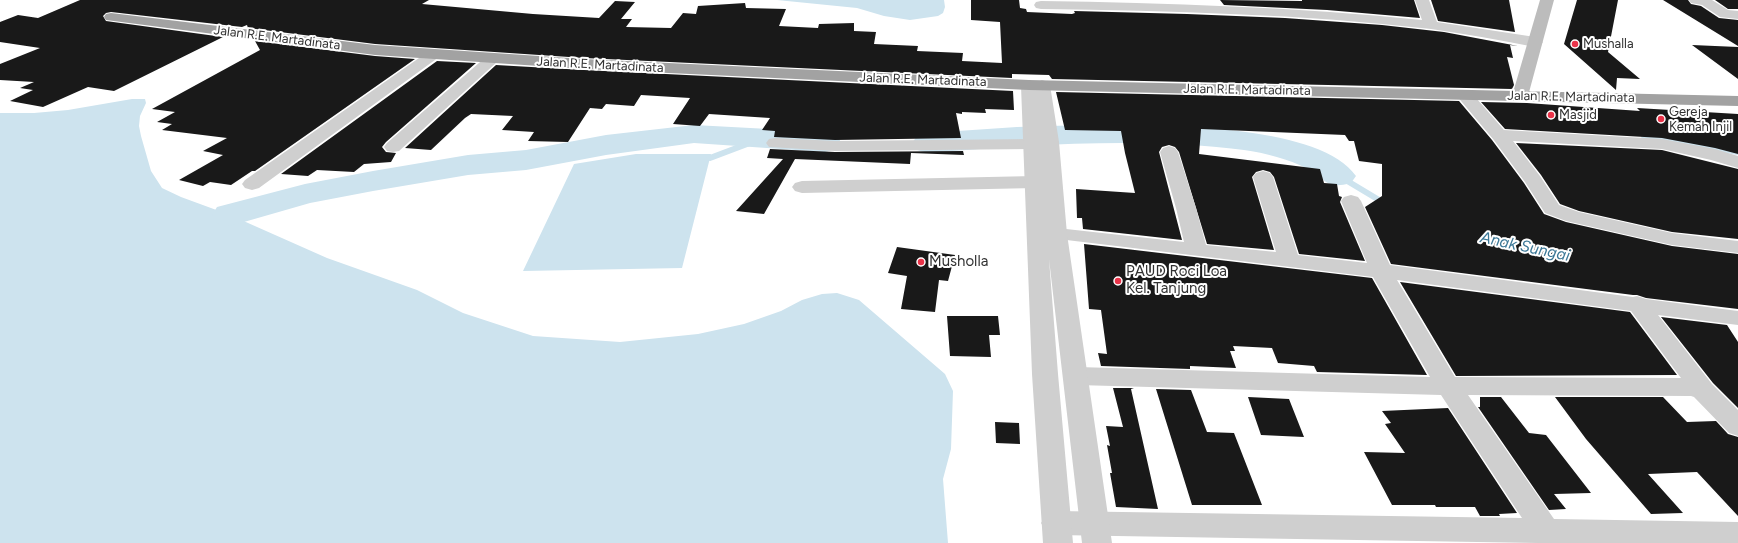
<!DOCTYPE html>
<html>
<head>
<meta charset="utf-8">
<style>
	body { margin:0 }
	canvas { display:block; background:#fff }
</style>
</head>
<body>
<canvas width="1738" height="543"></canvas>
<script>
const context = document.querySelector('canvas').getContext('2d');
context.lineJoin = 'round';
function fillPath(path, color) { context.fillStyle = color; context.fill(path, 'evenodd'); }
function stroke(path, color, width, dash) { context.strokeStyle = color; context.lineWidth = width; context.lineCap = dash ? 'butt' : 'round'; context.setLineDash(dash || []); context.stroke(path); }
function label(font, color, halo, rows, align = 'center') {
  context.font = font + ' Figtree,sans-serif'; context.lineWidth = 4; context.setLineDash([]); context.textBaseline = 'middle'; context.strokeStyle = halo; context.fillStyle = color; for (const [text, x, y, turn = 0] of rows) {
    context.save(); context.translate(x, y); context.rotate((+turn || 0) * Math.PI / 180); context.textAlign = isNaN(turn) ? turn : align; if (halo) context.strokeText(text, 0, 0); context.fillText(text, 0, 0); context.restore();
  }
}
const water = new Path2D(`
	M777 0H944L945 7 943 13 938 16 910 20 884 16 857 8Z
	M132 99H145L146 103 140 116 139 126 141 136 151 171 162 188 181 197 230 215 327 258 417 290 463 313 533 336 620 342 698 334 744 324 781 311 802 300 822 294 837 293 859 300 945 374 953 391 951 449 943 479 948 543H0V113H34L68 110Z
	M636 154H711L682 268 523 271 574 164Z`);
const streamFar1 = new Path2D(`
	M1644 136 1647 137`);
const stream = new Path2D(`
	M1644 136 1738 152
	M710 158 763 138
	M1339 176 1384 203`);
const river = new Path2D(`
	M1118 124C1175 126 1322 126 1356 176L1351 183C1325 190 1327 179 1308 169 1289 159 1265 153 1244 150 1139 137 1033 145 928 153L917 150 912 143 917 136 928 133 1017 127Z
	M694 125 825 132 836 135 841 142 836 149 825 152 694 143 606 155 526 170 468 175 373 191 310 203 230 226 217 223 212 215 217 207 305 184 373 171 468 155 526 150 606 135Z`);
const building = new Path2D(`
	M80 0H429L422 4 533 14 599 18 615 1 635 2 621 19H632L626 27 671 28 683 13 696 14 698 6 745 3 746 8 786 9 779 26 818 28 819 24 854 23V31L876 32 874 44 918 46 917 51 963 53 962 61 1002 63 1000 22 971 20V0H1019L1020 8 1026 9 1027 12 1072 14 1075 13 1074 11 1187 14 1285 18 1382 25 1444 32 1518 46 1510 45 1513 58 1507 57 1514 85 1512 89 1052 79 1049 75 1012 74V78L584 58 375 44 248 28 247 25 242 27 111 12 106 13 103 16 106 21 223 37 114 91 88 87 43 107 10 101 33 90 20 88 34 82 0 80V64L40 48 0 42V22L18 15 38 18Z
	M1220 0 1302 1V0H1414L1420 18 1327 10 1224 5Z
	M1431 0H1509L1515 32 1438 21Z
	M1577 0H1618L1608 52 1640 79 1617 78 1616 90 1564 44Z
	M1663 0H1688L1691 4 1701 6 1719 18 1738 20V46Z
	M1715 0H1738V9H1728Z
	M255 41 375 56 415 59 255 171H252L231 185 210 182 203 186 179 180 223 155 203 151 227 138 162 130 172 124 157 122 175 112 152 109 260 50Z
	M1692 45 1738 47V79Z
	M437 61 476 63 386 142 382 147 386 152 396 153 391 162 364 164 354 172 317 170 308 176 281 174Z
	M496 65 584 70 1013 91 1014 110 985 109 986 113 962 112V114L956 113 961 138 835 140 774 137 775 131 762 130 770 118 709 114 700 126 673 124 690 98 641 95 634 106 606 104 602 109 590 108 568 142 528 141 534 132 502 130 513 116 471 114 465 118 431 150 405 148Z
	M1056 92 1459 101 1492 140 1524 183 1544 214 1566 222 1672 246 1738 254V309L1646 298 1637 295H1633L1391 264 1365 207 1382 196V164L1359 161 1354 141H1349L1345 135 1201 129 1199 154 1320 169 1324 183 1337 184 1339 196 1342 197 1340 202 1365 261 1299 254 1274 177 1270 172 1263 170 1256 172 1252 177 1274 250 1207 244 1179 152 1175 147 1169 145 1162 147 1159 152 1182 240 1083 229 1082 218H1077L1076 189 1135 193 1125 153 1121 131 1065 130Z
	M1481 102 1527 103 1640 111 1637 108 1738 114V154L1715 148 1662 138 1505 129Z
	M1516 143 1662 150 1738 169V239L1672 232 1579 211 1560 204 1541 175Z
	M770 149 835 152 963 151 964 155 911 153 910 164 795 159 764 214 736 211 783 159 767 158Z
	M1084 244 1372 278 1427 375 1317 372 1314 366 1278 363 1272 348 1233 346 1235 351H1230L1236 368 1190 366V369L1101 366 1098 353 1107 354 1101 310 1089 309Z
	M897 247 955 255 948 281 939 280 935 312 901 309 907 276 888 273Z
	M1400 282 1630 312 1677 375 1456 376Z
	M947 316H998L1000 335H989L991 357 950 356Z
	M1661 317 1727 325 1738 342V408L1713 383Z
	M1113 388H1134L1131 389 1158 509 1116 507 1110 473H1112L1107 445 1110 446 1106 426 1123 427Z
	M1156 389 1191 390 1207 432 1234 433 1262 505H1192Z
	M1248 397 1289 399 1304 437 1261 435Z
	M1480 397H1501L1529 433 1546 435 1591 493 1554 494 1566 509 1549 510 1478 407H1480Z
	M1555 397H1663L1687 422 1716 421 1728 434 1738 437V516L1697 472 1648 474 1683 513 1651 514 1586 439Z
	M1448 408 1517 513 1499 514 1500 516H1480L1475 507H1436L1435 505H1392L1364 452 1405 453 1385 424 1391 423 1382 411Z
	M995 422 1019 423 1020 444 996 443Z`);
const minor = new Path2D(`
	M1415 0H1429L1437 22 1535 37 1540 39 1543 42 1540 45 1535 47C1500 40 1466 34 1431 29 1301 14 1171 11 1041 9L1036 8 1034 5 1036 2 1041 1C1168 3 1295 7 1422 20Z
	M1689 0H1712L1728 10 1738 11V19L1720 17 1702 5 1691 3Z
	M434 49 439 51 442 54 439 57 259 188 252 190 245 188 242 184 245 180 429 51Z
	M492 54 497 56 500 59 497 62 399 151 393 152 387 151 384 147 387 143 487 56Z
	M1464 90 1470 91 1504 130 1662 139 1715 149 1738 156V168L1711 160 1662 149 1513 141 1540 176 1559 205 1579 212 1672 233 1738 241V253L1672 245 1566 221 1545 213 1525 182 1493 139 1456 95 1458 91Z
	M775 138 835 141 1032 139 1038 140 1041 144 1038 148 1032 149 835 151 769 147 766 143 769 139Z
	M1169 146 1175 148 1178 152 1196 208 1206 245 1276 252 1253 177 1256 173 1263 171 1270 173 1273 177 1298 255 1367 263 1341 201 1344 197 1351 195 1358 197 1361 201 1390 265 1633 297 1637 296 1646 299 1738 311V325L1658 315 1712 384 1738 410V436L1729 433 1694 397 1691 396 1468 395 1554 519 1738 522V543H1538L1056 535 1046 531 1041 523 1046 515 1056 511 1522 518 1441 395 1077 385 1068 382 1064 376 1068 370 1077 367 1430 377 1373 277 1050 238 1047 234 1050 230 1057 228 1184 242 1176 208 1160 152 1163 148ZM1397 280 1631 311 1681 378 1455 377Z
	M1035 176 1042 178 1045 182 1042 186 1035 188 802 193 795 191 792 187 795 183 802 181Z`);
const tertiary = new Path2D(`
	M1042 80 1048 82 1050 85 1059 142 1067 234 1112 543H1082L1049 259 1058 374 1073 543H1043L1032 374 1021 86 1023 83 1029 81 1035 83Z`);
const secondary = new Path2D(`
	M1540 0H1554L1528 96 1526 100 1520 101 1514 100 1512 96Z`);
const trunk = new Path2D(`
	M111 13 375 45 584 59 1029 80 1738 96V106L1029 90 584 69 375 55 106 20 104 17 106 14Z`);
const markers = [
	[1575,44,4,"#e93349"],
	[1551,115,4,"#e93349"],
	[1661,119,4,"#e93349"],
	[921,262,4,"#e93349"],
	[1118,281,4,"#e93349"]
];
const farStreetnames = [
	["Jalan R.E. Martadinata",277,38,7],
	["Jalan R.E. Martadinata",600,65,3],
	["Jalan R.E. Martadinata",923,80,2],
	["Jalan R.E. Martadinata",1247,90,1],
	["Jalan R.E. Martadinata",1571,97,1]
];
const farPoinames = [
	["Mushalla",1583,44],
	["Gereja",1669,112],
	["Kemah Injil",1669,127],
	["Masjid",1559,115]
];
const poiNames = [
	["Musholla",929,262],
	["PAUD Roci Loa",1126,272],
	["Kel. Tanjung",1126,289]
];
const waterNames = [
	["Anak Sungai",1525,247,12]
];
fillPath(water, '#cde3ee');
stroke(streamFar1, '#cde3ee', 5);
stroke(stream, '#cde3ee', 6);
fillPath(river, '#cde3ee');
fillPath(building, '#191919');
fillPath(minor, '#cfcfcf');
fillPath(tertiary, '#cfcfcf');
fillPath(secondary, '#bcbcbc');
fillPath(trunk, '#a2a2a2');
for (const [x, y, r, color] of markers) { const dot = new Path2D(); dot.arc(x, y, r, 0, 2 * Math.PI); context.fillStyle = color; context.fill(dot); stroke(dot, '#fff', 1.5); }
label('13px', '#323232', '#fff', farStreetnames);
label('13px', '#323232', '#fff', farPoinames, 'left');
label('15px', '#323232', '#fff', poiNames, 'left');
label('italic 16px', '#3c7897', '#fff', waterNames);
</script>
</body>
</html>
